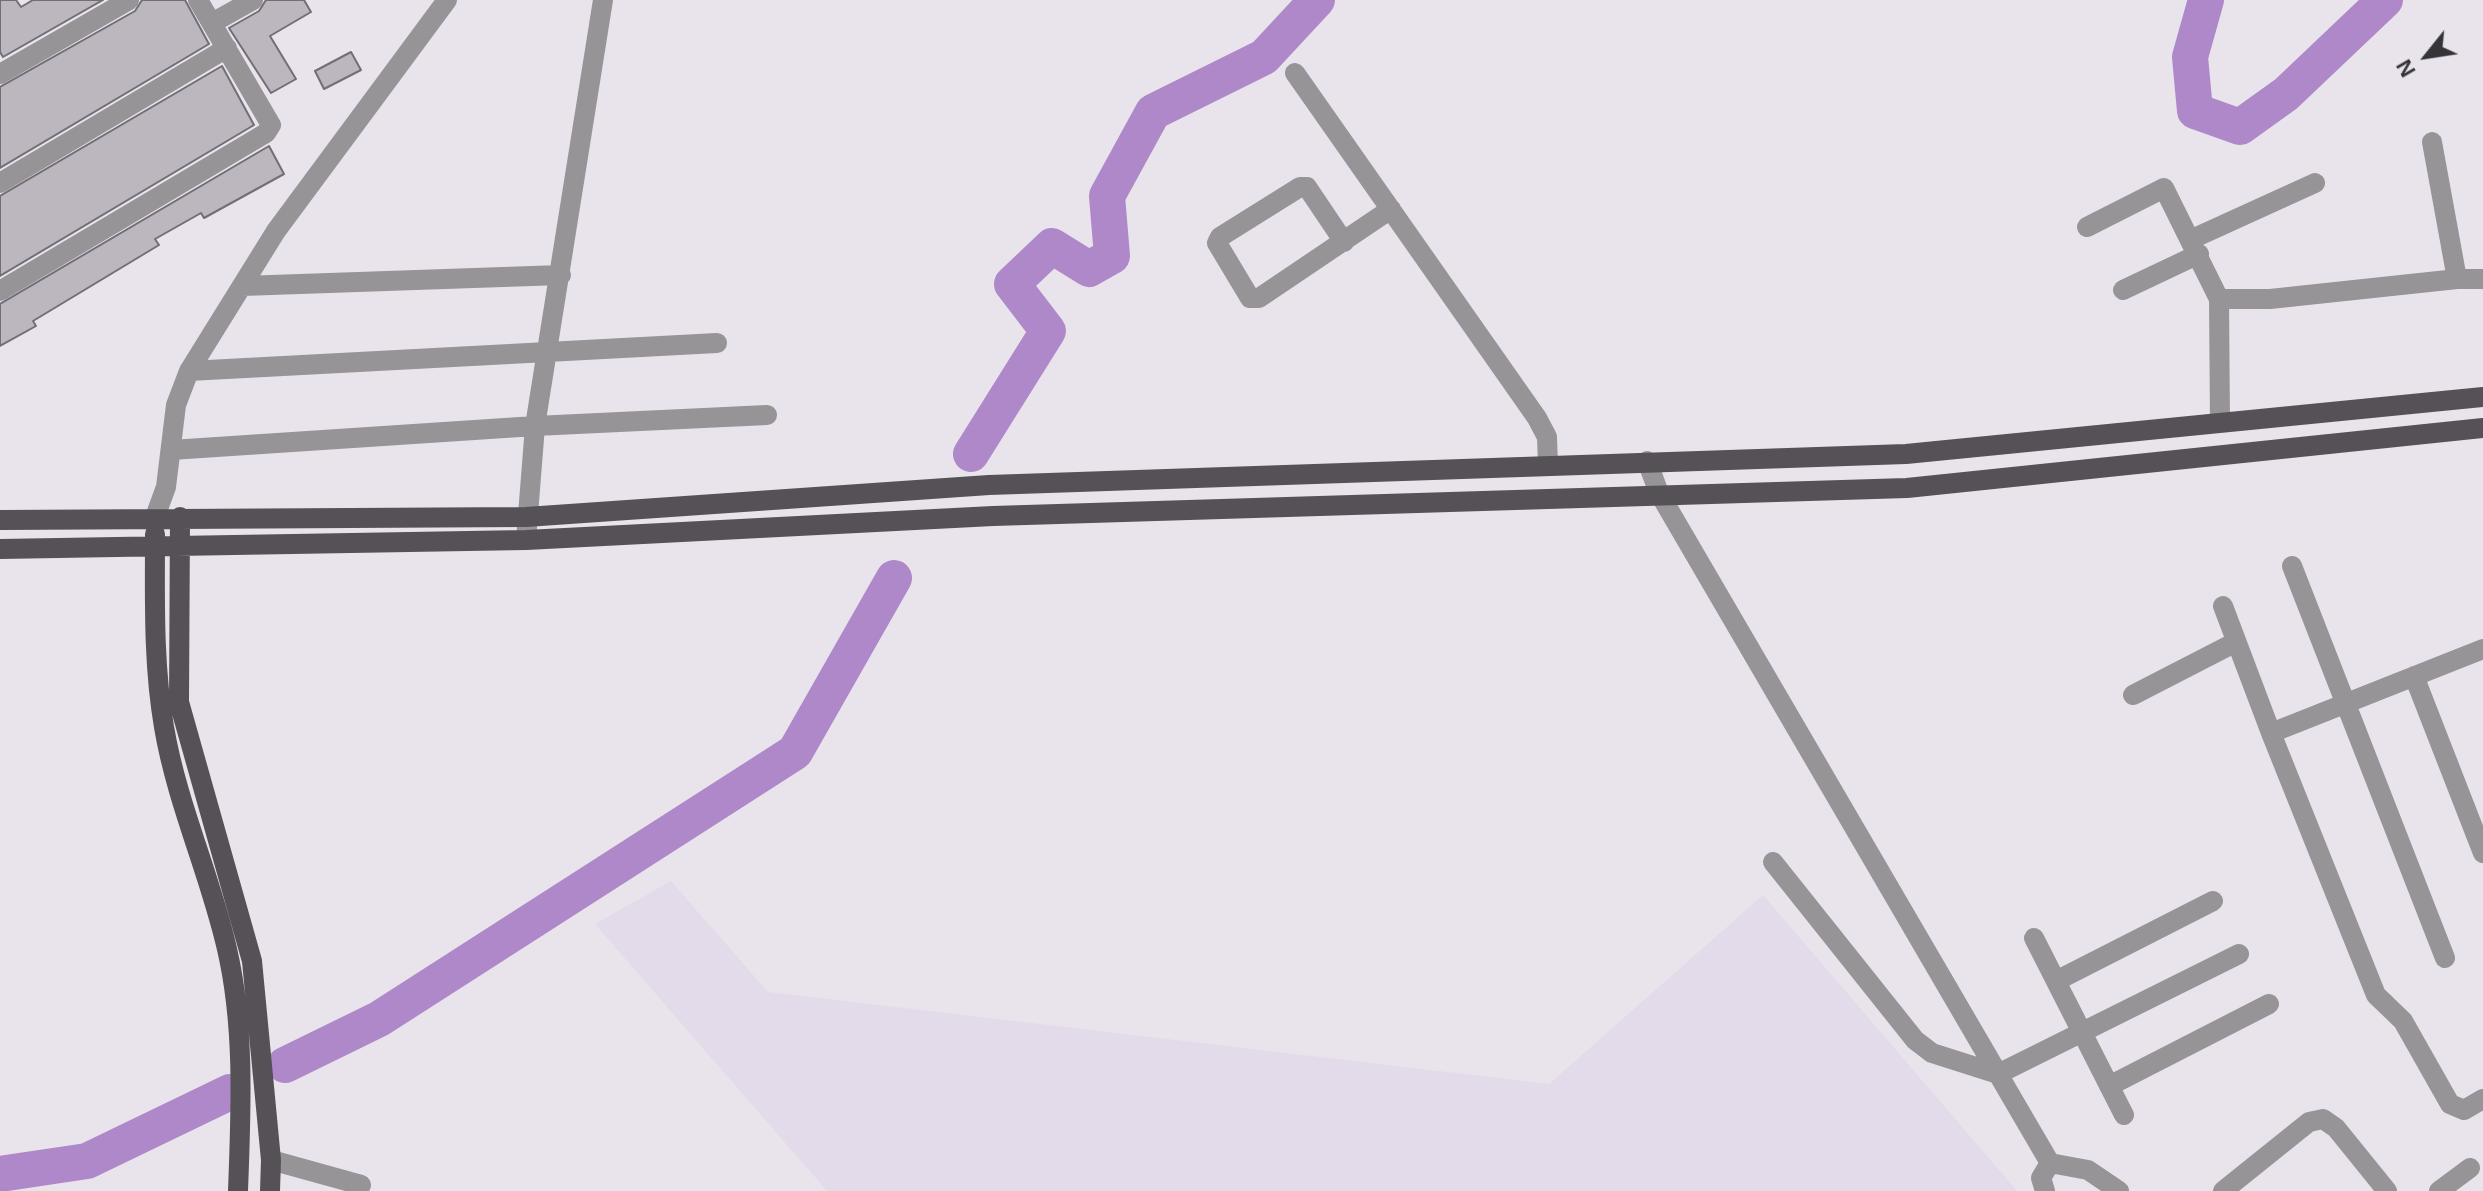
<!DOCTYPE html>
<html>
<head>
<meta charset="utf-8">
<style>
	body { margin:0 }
	#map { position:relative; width:2483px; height:1191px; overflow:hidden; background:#e9e4ec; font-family:Arial,sans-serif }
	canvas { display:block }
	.north { position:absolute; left:2387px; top:16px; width:80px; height:80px; -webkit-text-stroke:6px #e9e4ec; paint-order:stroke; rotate:240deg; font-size:22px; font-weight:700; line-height:32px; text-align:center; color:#363437 }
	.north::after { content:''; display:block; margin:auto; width:28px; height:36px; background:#363437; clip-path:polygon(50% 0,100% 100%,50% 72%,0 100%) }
</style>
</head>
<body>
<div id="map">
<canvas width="2483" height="1191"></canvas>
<div class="north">N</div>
</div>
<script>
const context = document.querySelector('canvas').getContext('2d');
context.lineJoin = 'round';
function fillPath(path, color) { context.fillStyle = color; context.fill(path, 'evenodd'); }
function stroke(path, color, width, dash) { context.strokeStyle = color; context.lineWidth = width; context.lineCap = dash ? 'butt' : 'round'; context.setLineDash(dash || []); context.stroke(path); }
const built = new Path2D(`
	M671 881 768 992 1549 1084 1763 895 2017 1191H827L595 924Z`);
const river = new Path2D(`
	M2206 0 2190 57 2195 111 2240 127 2286 94 2385 0
	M971 454 1048 331 1012 284 1052 246 1089 269 1112 256 1107 196 1153 112 1264 57 1317 0
	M285 1065 379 1019 795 752 894 578
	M0 1174 87 1161 230 1092`);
const building = new Path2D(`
	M0 0H16L21 7 33 0H103L3 57 0 52Z
	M142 0H185L209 44 0 168V87L135 11Z
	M266 0H304L311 12 270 36 296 79 271 93 229 28 259 11Z
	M351 52 361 70 324 89 315 71Z
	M222 66 254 125 0 276V196Z
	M269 146 284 174 204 218 201 213 155 239 159 245 33 321 36 326 0 346V304Z`);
const minor = new Path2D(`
	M212 23 253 0
	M1295 73 1537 418 1547 437 1548 465
	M0 74 129 0
	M2432 142 2457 279H2483
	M0 183 227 48
	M2087 227 2164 188 2219 299 2220 422
	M2192 239 2315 183
	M1344 242 1307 187H1300L1220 237 1217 243 1250 298H1259L1391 209
	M242 286 561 275
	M2123 290 2199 254
	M0 291 266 133 271 125 198 0
	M2219 299H2270L2457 279
	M189 371 717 343
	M171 450 535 426 767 415
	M1647 461 1659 493 2050 1163 2088 1170 2119 1191
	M155 517 166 487 176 405 189 371 276 231 447 0
	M526 540 535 426 603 0
	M2292 566 2445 958
	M2223 606 2271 733
	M2483 649 2271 733 2376 995 2403 1021 2450 1104 2464 1110 2483 1099
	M2414 676 2483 853
	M2133 695 2236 642
	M1773 862 1915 1040 1932 1053 1998 1074 2239 954
	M2034 938 2124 1115
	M2056 981 2213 901
	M2109 1086 2269 1004
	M271 1160 361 1185
	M2045 1191 2041 1178 2050 1163
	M2223 1191 2309 1122 2323 1119 2336 1128 2387 1191
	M2439 1191 2470 1168`);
const major = new Path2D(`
	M180 517 179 702 252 961 271 1160 270 1191
	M0 520 526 517 989 485 1906 454 2483 397
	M155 534C155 598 153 663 164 727 177 804 210 874 227 949 245 1027 241 1111 238 1191
	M0 549 526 540 993 516 1907 488 2483 428`);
fillPath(built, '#e3daea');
stroke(river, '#ae88c8', 36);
fillPath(building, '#bcb7bf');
stroke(building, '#736e76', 2);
stroke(minor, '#969497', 20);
stroke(major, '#555157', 20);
</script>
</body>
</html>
